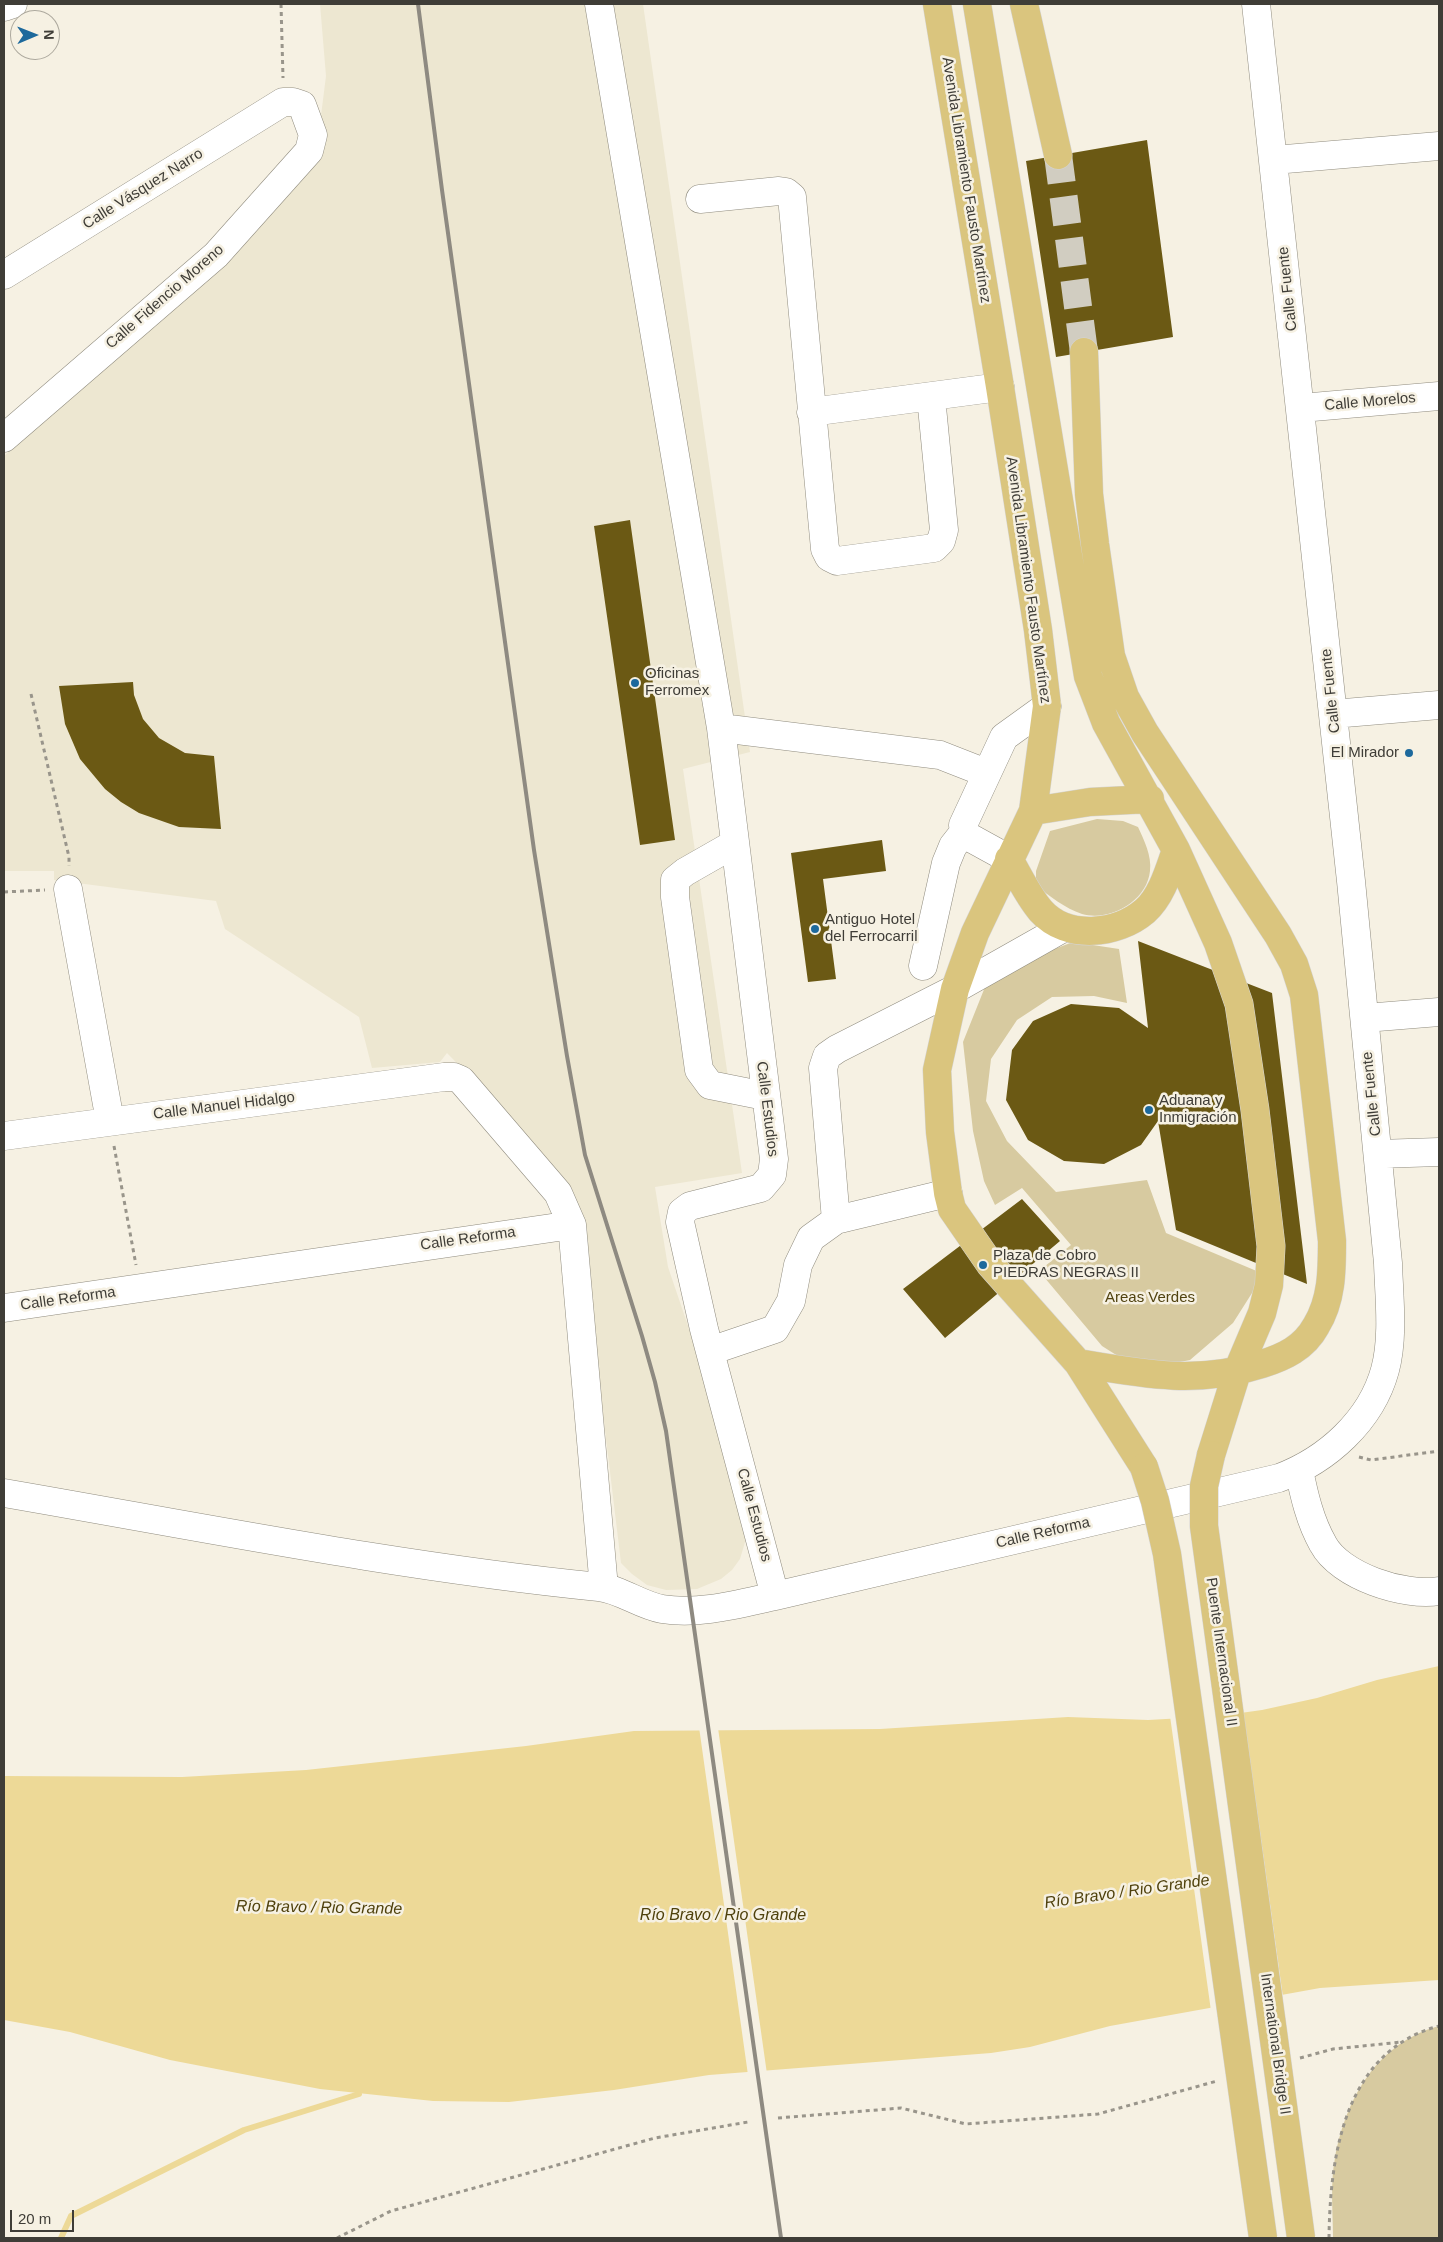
<!DOCTYPE html>
<html>
<head>
<meta charset="utf-8">
<style>
	body { margin:0 }
	#map { position:relative; width:1443px; height:2242px; overflow:hidden; background:#f6f1e3; font-family:Helvetica,sans-serif }
	canvas { display:block }
	.frame { position:absolute; inset:0; border:5px solid #3f3d37; pointer-events:none }
	.north { position:absolute; left:10px; top:10px; width:50px; height:50px; box-sizing:border-box; background:#f6f1e3; border:1px solid #ada99e; border-radius:50%; rotate:89deg; font-size:14px; font-weight:700; line-height:20px; text-align:center; color:#3f3d37 }
	.north::after { content:''; display:block; margin:auto; width:18px; height:22px; background:#1d699c; clip-path:polygon(50% 0,100% 100%,50% 72%,0 100%) }
	.scale { position:absolute; left:10px; top:2210px; width:64px; height:22px; box-sizing:border-box; border:2px solid #3f3d37; border-top:0; padding-left:6px; font-size:15px; line-height:18px; white-space:nowrap; color:#3f3d37; -webkit-text-stroke:4px #f6f1e3; paint-order:stroke }
</style>
</head>
<body>
<div id="map">
<canvas width="1443" height="2242"></canvas>
<div class="frame"></div>
<div class="north">N</div>
<div class="scale">20 m</div>
</div>
<script>
const context = document.querySelector('canvas').getContext('2d');
context.lineJoin = 'round';
function fillPath(path, color) { context.fillStyle = color; context.fill(path, 'evenodd'); }
function stroke(path, color, width, dash) { context.strokeStyle = color; context.lineWidth = width; context.lineCap = dash ? 'butt' : 'round'; context.setLineDash(dash || []); context.stroke(path); }
function label(font, color, halo, rows, align = 'center') {
  context.font = font + ' Helvetica,sans-serif'; context.lineWidth = 5; context.setLineDash([]); context.textBaseline = 'middle'; context.strokeStyle = halo; context.fillStyle = color; for (const [text, x, y, turn = 0] of rows) {
    context.save(); context.translate(x, y); context.rotate((+turn || 0) * Math.PI / 180); context.textAlign = isNaN(turn) ? turn : align; if (halo) context.strokeText(text, 0, 0); context.fillText(text, 0, 0); context.restore();
  }
}
const built = new Path2D(`
	M320 4H643L750 752 683 769 742 1173 655 1187 668 1267 721 1423 746 1539 740 1559 732 1570 721 1579 697 1589 666 1590 647 1585 632 1574 621 1563 581 1231 508 1115 447 1053 440 1062 372 1068 359 1017 225 929 216 901 54 880V871H4V456L252 235 315 163 326 76Z`);
const green = new Path2D(`
	M1097 819 1123 821 1138 827C1144 840 1152 856 1150 871 1147 901 1110 922 1082 914 1065 908 1050 897 1036 885V871L1050 831Z
	M1073 942 1119 949 1127 1003 1094 996 1052 997 1017 1020 991 1059 986 1101 1007 1141 1056 1192 1147 1180 1166 1233 1259 1272V1282L1233 1323 1190 1360 1140 1370 1102 1346 1039 1271 1071 1245 1022 1188 995 1205 984 1181 973 1131 963 1042 985 987 1028 959Z
	M1439 2026V2238H1333C1333 2212 1330 2184 1335 2158 1346 2098 1377 2043 1439 2026Z`);
const water = new Path2D(`
	M1439 1666V1980L1320 1988 1110 2026 1030 2047 991 2053 709 2075 614 2090 509 2102 433 2101 320 2089 170 2060 70 2032 4 2020V1776L182 1777 306 1770 526 1746 634 1731 880 1729 1068 1717 1148 1720 1219 1716 1262 1710 1317 1698 1377 1680Z`);
const pier = new Path2D(`
	M1243 1710 1283 1997 1211 2011 1170 1716Z
	M699 1727 718 1728 767 2074 748 2075Z`);
const stream = new Path2D(`
	M61 2238 71 2216 244 2130 359 2094`);
const building = new Path2D(`
	M1147 140 1173 337 1056 357 1026 161Z
	M630 520 675 840 640 845 594 526Z
	M133 682 134 695 143 719 159 738 185 753 214 756 221 829 179 827 139 813 121 802 105 789 80 759 65 724 59 686Z
	M882 840 886 871 823 879 836 979 808 982 791 853Z
	M1138 941 1272 993 1307 1284 1176 1230 1158 1121 1141 1145 1104 1164 1064 1161 1028 1140 1006 1100 1012 1050 1033 1021 1071 1004 1119 1008 1148 1028Z
	M1022 1199 1060 1241 945 1338 903 1289Z`);
const highwayTunnel = new Path2D(`
	M1058 155 1084 352`);
const path = new Path2D(`
	M281 4 283 78
	M31 694 69 857V866
	M4 892 45 890
	M114 1146 136 1265
	M1359 1457 1371 1460 1439 1451
	M1300 2058 1333 2049 1402 2042
	M778 2118 901 2108 966 2124 1098 2114 1217 2081
	M337 2238 391 2211 655 2138 748 2122
	M1329 2238C1330 2154 1345 2051 1439 2026`);
const minor = new Path2D(`
	M599 4 721 728 774 1159 772 1175 761 1188 690 1206 682 1212 680 1222 704 1329 775 1596
	M4 7 13 4
	M1274 160 1439 146
	M700 199 779 191 786 192 792 197 825 549 829 557 837 561 934 548 941 541 944 530 931 397
	M4 275 283 102H293L302 105 313 135 309 151 216 255 4 438
	M1301 408 1439 396
	M811 412 1000 387
	M1333 714 1439 705
	M721 728 940 755 986 773
	M734 844 685 872 675 880V897L699 1070 710 1085 765 1096
	M1009 859 969 837 964 832 963 825 1004 737 1047 706
	M68 889 110 1121
	M923 966 946 863 953 846 964 832
	M1365 1018 1439 1012
	M4 1136 444 1077H454L461 1080 558 1193 572 1225 604 1588
	M1378 1154 1439 1152
	M948 1193 836 1220 823 1068 827 1056 837 1049 955 989 1063 928
	M4 1308 572 1225
	M710 1351 775 1329 791 1301 798 1265 811 1238 836 1220
	M1299 1470C1304 1495 1310 1521 1323 1544 1340 1576 1404 1597 1439 1591
	M4 1493C201 1527 399 1567 599 1587 620 1589 640 1605 662 1609 699 1615 738 1604 775 1596L1279 1478C1327 1460 1371 1421 1385 1370 1394 1337 1389 1296 1388 1263L1351 881 1256 4`);
const highway = new Path2D(`
	M937 4 1000 387 1038 630 1047 706 1033 811 975 933 955 989 937 1070 940 1132 948 1193 952 1209 990 1264 1078 1363 1144 1467
	M977 4 1088 676 1106 723 1176 850 1218 943 1239 1004 1255 1110 1271 1246 1269 1285 1262 1313 1237 1372 1211 1455
	M1024 4 1058 155
	M1033 811 1090 802 1150 799
	M1009 859C1019 876 1028 896 1041 911 1067 940 1117 935 1145 911 1162 896 1169 870 1176 850
	M1078 1363C1142 1374 1198 1385 1262 1364 1284 1357 1304 1348 1316 1326 1332 1300 1332 1271 1332 1241L1304 995 1294 964 1278 935 1145 733 1125 697 1111 656 1095 544 1089 494 1084 352`);
const rail = new Path2D(`
	M418 4 442 190 534 850 567 1056 585 1155 642 1336 655 1382 666 1431 781 2238`);
const highwayBridge = new Path2D(`
	M1211 1455 1204 1486V1526L1301 2238
	M1144 1467 1155 1501 1167 1554 1263 2238`);
const markers = [
	[635,683,5,"#1d699c"],
	[1409,753,5,"#1d699c"],
	[815,929,5,"#1d699c"],
	[1149,1110,5,"#1d699c"],
	[983,1265,5,"#1d699c"]
];
const streetNames = [
	["Avenida Libramiento Fausto Martínez",966,180,81],
	["Calle Vásquez Narro",143,189,-32],
	["Calle Fuente",1288,289,-96],
	["Calle Fidencio Moreno",165,297,-41],
	["Calle Morelos",1370,402,-5],
	["Avenida Libramiento Fausto Martínez",1028,580,82],
	["Calle Fuente",1331,691,-96],
	["Calle Fuente",1372,1094,-96],
	["Calle Manuel Hidalgo",224,1106,-7],
	["Calle Estudios",767,1109,83],
	["Calle Reforma",468,1239,-8],
	["Calle Reforma",68,1299,-8],
	["Calle Estudios",754,1515,75],
	["Calle Reforma",1043,1533,-13],
	["Puente Internacional II",1221,1652,82],
	["International Bridge II",1275,2044,82]
];
const poiNames = [
	["Oficinas",645,674],
	["Ferromex",645,691],
	["El Mirador",1399,753,"right"],
	["Antiguo Hotel",825,920],
	["del Ferrocarril",825,937],
	["Aduana y",1159,1101],
	["Inmigración",1159,1118],
	["Plaza de Cobro",993,1256],
	["PIEDRAS NEGRAS II",993,1273]
];
const parkNames = [
	["Areas Verdes",1150,1298]
];
const waterNames = [
	["Río Bravo / Rio Grande",1127,1892,-8],
	["Río Bravo / Rio Grande",319,1908,1],
	["Río Bravo / Rio Grande",723,1916]
];
fillPath(built, '#ede7d1');
fillPath(green, '#d7caa0');
fillPath(water, '#edd997');
fillPath(pier, '#f6f1e3');
stroke(stream, '#edd997', 6);
fillPath(building, '#6b5914');
stroke(highwayTunnel, '#d1cdc1', 28, [28, 14]);
stroke(minor, '#908c7f', 29);
stroke(highway, '#d5d4d3', 29);
stroke(path, '#99958b', 3, [4, 4]);
stroke(minor, '#fff', 28);
stroke(highway, '#dac57e', 28);
stroke(rail, '#8e8a81', 4);
stroke(highwayBridge, '#d5d4d3', 29, []);
stroke(highwayBridge, '#dac57e', 28);
for (const [x, y, r, color] of markers) { const dot = new Path2D(); dot.arc(x, y, r, 0, 2 * Math.PI); context.fillStyle = color; context.fill(dot); stroke(dot, '#f6f1e3', 2); }
label('15px', '#3f3d37', '#f6f1e3', streetNames);
label('15px', '#3f3d37', '#f6f1e3', poiNames, 'left');
label('15px', '#514310', '#f6f1e3', parkNames);
label('italic 16px', '#4f410c', '#f6f1e3', waterNames);
</script>
</body>
</html>
